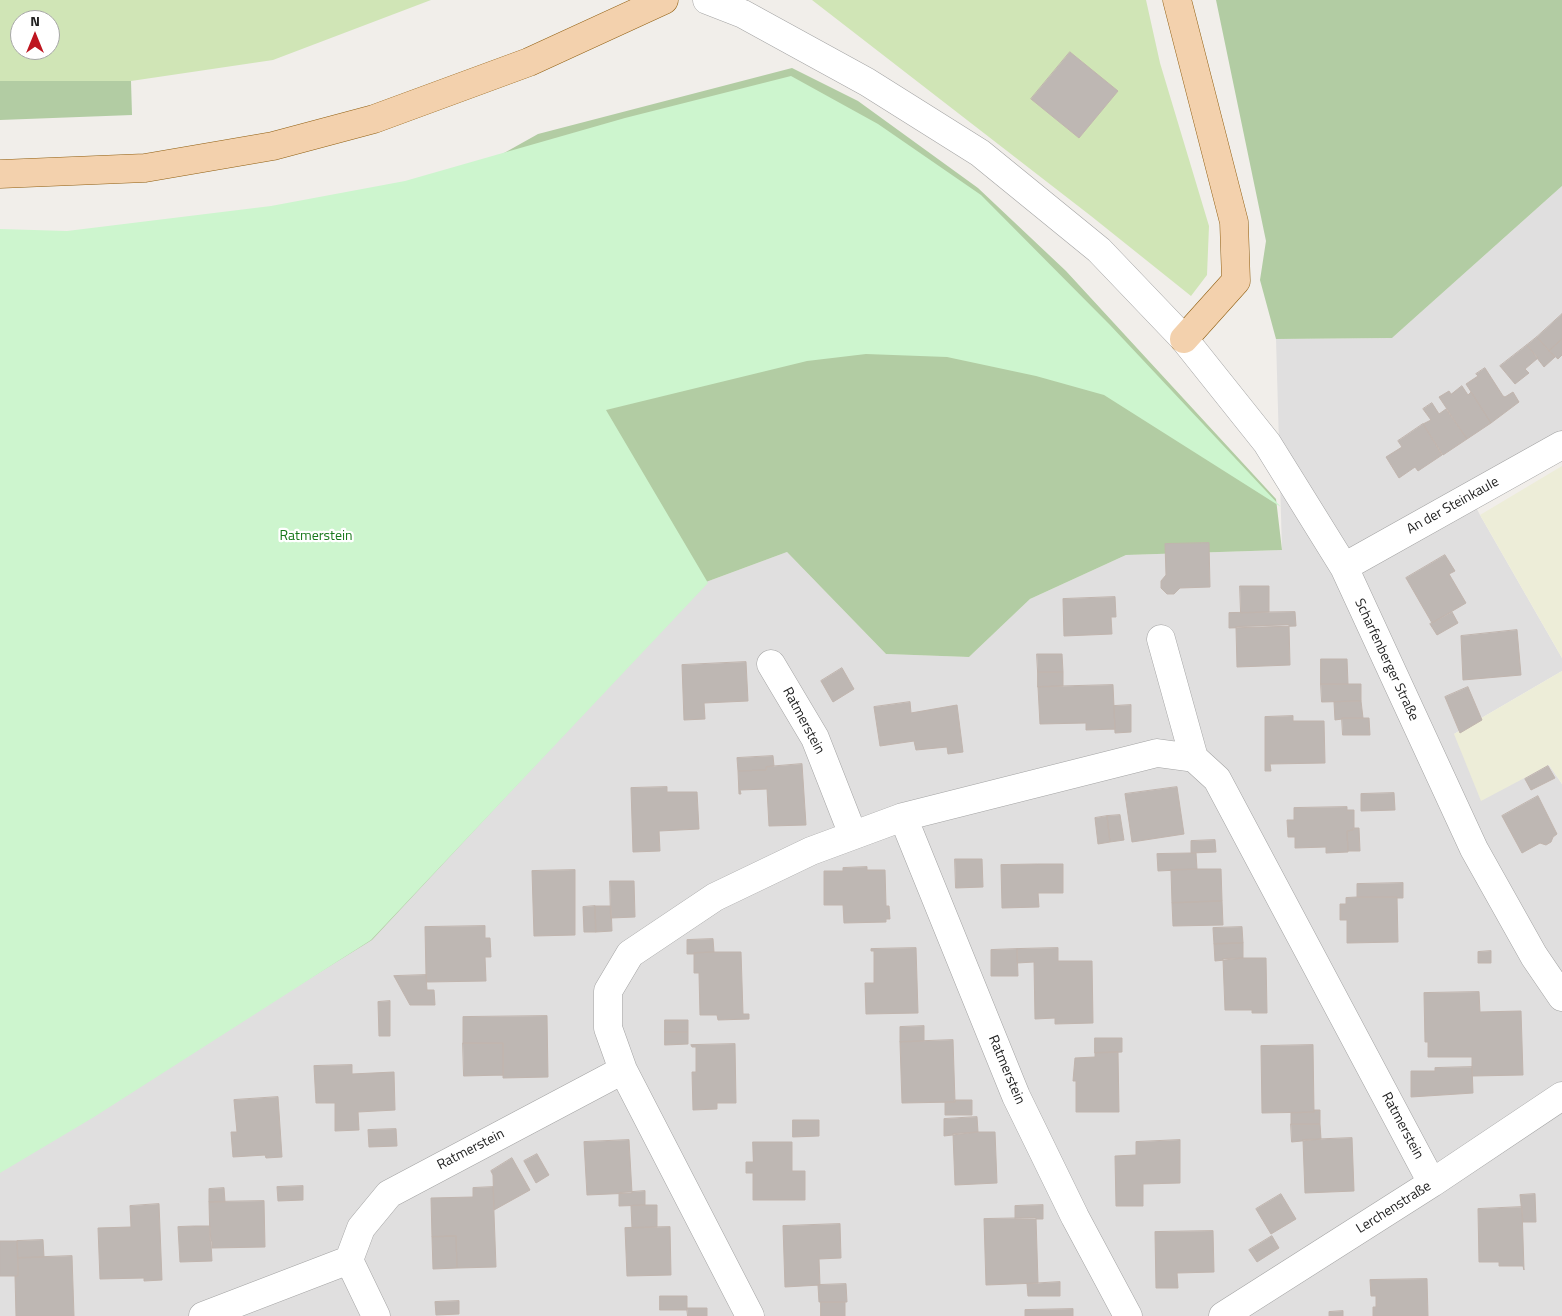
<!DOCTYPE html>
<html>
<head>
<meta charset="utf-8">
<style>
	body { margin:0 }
	#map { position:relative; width:1562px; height:1316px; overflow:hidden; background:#f1eeea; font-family:"Titillium Web",sans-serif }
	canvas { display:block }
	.north { position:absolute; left:10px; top:10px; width:50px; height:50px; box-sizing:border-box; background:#fff; border:1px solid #a7a7a7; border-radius:50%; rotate:0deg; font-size:14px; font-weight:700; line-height:20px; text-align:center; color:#222 }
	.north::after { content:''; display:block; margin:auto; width:18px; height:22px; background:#be1620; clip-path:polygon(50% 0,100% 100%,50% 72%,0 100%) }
</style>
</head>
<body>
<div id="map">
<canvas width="1562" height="1316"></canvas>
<div class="north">N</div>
</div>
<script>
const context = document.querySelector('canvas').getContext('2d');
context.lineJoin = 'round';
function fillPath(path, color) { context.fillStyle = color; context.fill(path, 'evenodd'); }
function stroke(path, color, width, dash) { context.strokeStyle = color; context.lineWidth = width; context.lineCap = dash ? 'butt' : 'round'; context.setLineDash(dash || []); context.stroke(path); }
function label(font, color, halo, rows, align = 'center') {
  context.font = font + ' "Titillium Web",sans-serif'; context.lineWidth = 4.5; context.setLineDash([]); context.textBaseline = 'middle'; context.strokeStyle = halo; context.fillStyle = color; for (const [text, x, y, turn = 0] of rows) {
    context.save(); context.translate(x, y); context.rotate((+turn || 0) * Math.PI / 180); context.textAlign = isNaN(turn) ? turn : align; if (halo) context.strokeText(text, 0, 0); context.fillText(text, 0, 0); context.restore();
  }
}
const residential = new Path2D(`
	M1562 186V434L1467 490 1480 515 1562 658V671L1454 734 1549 765 1562 784V1316H0V1170L706 582 787 552 886 654 969 657 1030 599 1126 555 1282 550 1276 339 1392 338Z`);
const farmland = new Path2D(`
	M1562 466V658L1480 515Z
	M1562 671V784L1549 765 1481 801 1454 734Z`);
const grass = new Path2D(`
	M0 0H431L273 60 131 81H0ZM20 20H50V50H20Z
	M812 0H1146L1160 63 1209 226 1207 275 1191 296 1091 216Z`);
const forest = new Path2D(`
	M1216 0H1562V186L1392 338 1276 339 1260 280 1266 241Z
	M792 68 858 101 978 188 1066 271 1276 499 1282 550 1126 555 1030 599 969 657 886 654 787 552 706 582 372 940 0 1170V594L438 190 538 134Z
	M0 81H131L132 115 0 120Z`);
const park = new Path2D(`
	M791 76 878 124 981 195 1110 325 1281 507 1104 395 1036 376 947 357 866 354 807 361 606 410 708 583 371 940 94 1117 0 1173V229L67 231 271 206 405 181 625 118Z`);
const building = new Path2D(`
	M1070 52 1118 91 1079 138 1031 99Z
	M1562 314V339L1549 351 1537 337Z
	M1537 337 1555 357 1544 367 1527 345Z
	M1562 339V355L1558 359 1549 351Z
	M1527 345 1538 358 1525 369 1529 373 1515 384 1500 366Z
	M1485 368 1503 396 1505 397 1513 392 1519 402 1491 423 1466 384 1478 376 1476 374Z
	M1462 386 1468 395 1471 392 1491 423 1467 439 1439 397 1449 391 1451 394Z
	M1432 403 1439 414 1446 409 1467 439 1443 455 1423 424 1431 420 1423 409Z
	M1423 424 1442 455 1418 471 1415 467 1399 478 1386 457 1402 447 1398 441Z
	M1209 543 1210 587 1180 588 1174 594H1167L1161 588V581L1166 575 1165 544Z
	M1445 555 1455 571 1449 574 1466 603 1432 623 1406 578Z
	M1240 586H1269V612L1241 613Z
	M1115 597 1116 617H1111L1112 634 1064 636 1063 599Z
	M1295 612 1296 626 1229 628V613Z
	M1452 612 1458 623 1437 635 1430 624Z
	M1289 625 1290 665 1237 667 1236 627Z
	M1517 630 1521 675 1463 680 1461 636Z
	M1037 654H1062L1063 672H1038Z
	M1321 659H1347L1348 684H1321Z
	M746 662 748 701 704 703 705 719 684 720 682 665Z
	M842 668 854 689 833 702 821 681Z
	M1038 672H1063V686L1038 687Z
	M1321 684H1361V701L1322 702Z
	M1113 685 1115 729 1086 730V723L1040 724 1038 687Z
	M1468 687 1482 720 1460 733 1445 697Z
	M1361 701 1363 718H1342V719L1335 720 1334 702Z
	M910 702 911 713 957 705 963 752 948 754 947 747 916 750 914 741 880 746 874 707Z
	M1131 705V732L1115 733 1114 706Z
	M1293 716V721H1324L1325 763 1270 764 1271 771H1265V717Z
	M1342 718H1369L1370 735H1343Z
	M773 756 774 766 766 767V770L738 771 737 758Z
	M802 764 806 825 769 826 767 789 740 790 741 794H739L738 771 766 770V767Z
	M1548 766 1555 778 1531 790 1525 779Z
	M667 787V792H697L699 829 659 831 660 851 633 852 631 788Z
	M1177 787 1184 834 1132 842 1125 794Z
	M1394 793 1395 810 1361 811V794Z
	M1538 796 1557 834 1553 837 1551 842 1546 845 1540 843 1522 853 1502 816Z
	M1347 807V810H1354V828L1353 830 1347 831 1348 852 1326 853V847L1295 848V837H1288L1287 820H1294V808Z
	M1120 815 1124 840 1110 842 1107 816Z
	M1107 816 1110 842 1098 844 1095 818Z
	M1353 828H1359L1360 851H1348L1347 831 1353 830Z
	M1215 840 1216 852 1191 853V841Z
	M1191 853H1196L1197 869 1158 871 1157 854Z
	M955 859H982L983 887 956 888Z
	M1038 864H1063V893H1038L1039 907 1002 908 1001 865Z
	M867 867V870H885L886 906H889L890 919H886V922L844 923 843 905H824V871H843V868Z
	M1197 869H1221L1222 901 1172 903 1171 870Z
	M575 870V935L534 936 532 871Z
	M610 881H634L635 917 611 918Z
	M1403 883V898H1397V897H1357V884Z
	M1357 897H1397L1398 942 1347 943V920H1340V904H1346V898Z
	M1222 901 1223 925 1173 926 1172 903Z
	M595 906H611L612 931 596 932Z
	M595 906 596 932H584L583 907Z
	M485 926V938H490L491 957H485L486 981 427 982 426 975 425 927Z
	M1242 927 1243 943 1214 944 1213 928Z
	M713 939 714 952 694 953V954H687V940Z
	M1243 943V958L1215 961 1214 944Z
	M916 948 918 1013 866 1014 865 983H874V951H871V949Z
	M1058 948V961H1092L1093 1023 1055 1024V1018L1035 1019 1034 962 1017 963V949Z
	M1017 949 1018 976H991V950Z
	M1491 951V963H1478V952Z
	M714 952H741L743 1014H749V1019L718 1020 717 1015H700L699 973H694V953Z
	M1243 958H1266L1267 1013H1252V1010H1225L1223 959Z
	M426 975 427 990H434L435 1005H410L394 976Z
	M1479 992 1480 1012 1521 1011 1523 1075 1472 1076V1057H1428V1042H1425L1424 993Z
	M390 1001V1036H379L378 1002Z
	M547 1016 548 1077 503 1078V1043H463V1017Z
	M665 1020H688V1032H665Z
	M924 1026V1041L900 1042V1027Z
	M665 1032H688V1044L665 1045Z
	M1095 1038H1122V1052L1095 1053Z
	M953 1040 955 1102 902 1103 900 1042Z
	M463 1043H503V1075L464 1076Z
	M735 1044 736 1103H717V1109L693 1110 692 1072H696V1047H692L691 1045Z
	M1313 1045 1314 1112 1262 1113 1261 1046Z
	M1118 1052 1119 1112H1076V1081H1073L1075 1058 1095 1057V1053Z
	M352 1065V1074L394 1072 395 1110 358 1112 359 1130 335 1131V1103H316L314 1066Z
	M1472 1067 1473 1093 1411 1097V1071H1435V1068Z
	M278 1097 282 1157 266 1158 265 1155 233 1157 231 1132H237L234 1100Z
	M954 1100H972V1115H945V1102H955Z
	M1314 1110H1320V1124H1291V1113L1314 1112Z
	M977 1117 978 1132 944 1136V1119Z
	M793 1120H819V1136L793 1137Z
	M1291 1124H1320L1321 1139 1292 1142Z
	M396 1129 397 1146 369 1147 368 1130Z
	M978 1132H995L997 1183 955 1185 953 1134Z
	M1352 1138 1354 1191 1305 1193 1303 1140Z
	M629 1140 632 1193 587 1195 584 1142Z
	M1180 1140V1183L1143 1184V1206H1116L1115 1156 1136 1155V1142Z
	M753 1142H792V1171H805V1200H753V1173H746V1162H753Z
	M537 1154 549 1175 536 1183 524 1161Z
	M512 1158 530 1190 494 1210 493 1175 491 1171Z
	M303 1186V1200L278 1201 277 1187Z
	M493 1187 496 1267 457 1268 456 1236 432 1237 431 1198 473 1197V1188Z
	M224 1188 225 1202H209V1189Z
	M645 1191V1205L619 1206V1193Z
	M1281 1194 1296 1219 1271 1234 1256 1209Z
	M1535 1194 1536 1222H1523L1520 1195Z
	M264 1201 265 1247 212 1248V1241H210L209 1202Z
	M159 1204 162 1280 144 1281V1278L100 1279 98 1228 131 1227 130 1206Z
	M645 1205H657V1227L632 1228 631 1206Z
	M1043 1205V1219H1015V1206Z
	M1522 1207 1524 1270 1523 1266H1499V1262H1479L1478 1209Z
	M1036 1218 1038 1283 986 1285 984 1219Z
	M840 1224 841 1258 819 1259 820 1285 785 1287 783 1226Z
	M195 1226H210L212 1261 180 1262 178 1227Z
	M670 1227 671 1275 627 1276 625 1228Z
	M1213 1231 1214 1272 1177 1273 1178 1288H1156L1155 1232Z
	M456 1236 457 1268 433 1269 432 1237Z
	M1272 1236 1279 1248 1257 1262 1249 1250Z
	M43 1240 44 1257 18 1258 17 1241Z
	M0 1241H17L18 1276H0Z
	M72 1256 74 1316H16L15 1276H18V1258Z
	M1427 1279 1428 1316H1373V1307H1376V1296H1371L1370 1280Z
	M1060 1282V1296H1028L1027 1284Z
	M846 1284 847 1302H819L818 1285Z
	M660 1296H687V1310H660Z
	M459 1301V1314L436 1315 435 1302Z
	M821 1302H845V1316H821Z
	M687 1308H707V1316H688Z
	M1073 1309V1316H1025V1310Z
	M1343 1311V1316H1329V1312Z`);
const minor = new Path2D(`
	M707 0 743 14 867 82 980 153 1099 250 1184 339 1267 443 1344 567 1474 849 1534 956 1562 997
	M1344 567 1562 445
	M1161 639 1194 758
	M771 664 815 738 853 835
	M903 817 1016 1096 1075 1217 1128 1316
	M623 1070 750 1316
	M349 1260 376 1316
	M203 1316 349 1260 361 1228 389 1194 623 1070 608 1028V991L630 954 715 897 811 851 903 817 1157 753 1194 758 1217 779 1432 1183
	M1223 1316 1432 1183 1562 1096`);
const major = new Path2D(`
	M1177 0 1234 222 1236 281 1184 339
	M0 174 145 168 273 146 374 119 529 62 664 0`);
const streetNames = [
	["An der Steinkaule",1453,506,-29],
	["Scharfenberger Straße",1386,660,65],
	["Ratmerstein",803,721,62],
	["Ratmerstein",1006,1070,67],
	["Ratmerstein",1402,1126,62],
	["Ratmerstein",471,1150,-27],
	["Lerchenstraße",1394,1208,-32]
];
const parkNames = [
	["Ratmerstein",316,537]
];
fillPath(residential, '#e0dfdf');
fillPath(farmland, '#ededd8');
fillPath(grass, '#d0e5b6');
fillPath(forest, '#b2cca3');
fillPath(park, '#cdf5ce');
fillPath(building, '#beb7b3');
stroke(building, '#c1b5ae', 1);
stroke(minor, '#a3a3a3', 29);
stroke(major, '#905e10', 29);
stroke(minor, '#fff', 28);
stroke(major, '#f3d1ad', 28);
label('14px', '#222', '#fff', streetNames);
label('14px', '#18781b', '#fff', parkNames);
</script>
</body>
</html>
